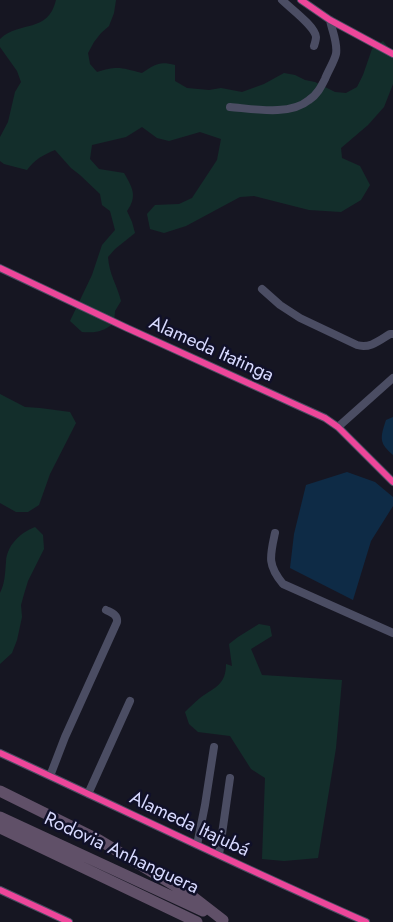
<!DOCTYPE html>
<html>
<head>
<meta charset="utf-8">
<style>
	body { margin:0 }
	canvas { display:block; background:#161622 }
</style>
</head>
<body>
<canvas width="393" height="922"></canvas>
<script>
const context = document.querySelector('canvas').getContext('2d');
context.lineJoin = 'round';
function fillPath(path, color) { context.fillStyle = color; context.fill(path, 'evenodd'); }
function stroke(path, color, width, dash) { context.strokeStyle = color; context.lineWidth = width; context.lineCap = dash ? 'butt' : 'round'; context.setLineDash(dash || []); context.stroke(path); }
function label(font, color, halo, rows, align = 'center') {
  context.font = font + ' Jost,sans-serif'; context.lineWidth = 5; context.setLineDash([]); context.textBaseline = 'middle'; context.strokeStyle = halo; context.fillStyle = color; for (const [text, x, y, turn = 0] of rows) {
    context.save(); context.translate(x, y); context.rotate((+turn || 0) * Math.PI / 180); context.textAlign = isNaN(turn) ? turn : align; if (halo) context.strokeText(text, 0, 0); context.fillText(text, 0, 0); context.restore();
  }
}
const green = new Path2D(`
	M56 0H116L114 13 109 26 101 33 94 42 88 53 90 64 97 72C118 65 122 68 142 73 156 64 159 61 175 65V81L187 88 209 90 221 88 242 92 264 84 284 73 295 75 305 80 315 82 335 92 346 93 357 87 363 75 372 49 383 41 393 53V84L384 107 368 125 341 148 342 158 360 166 370 185 361 200 341 212 309 210 254 196 240 197 186 226 164 233 150 229 147 214 155 205 179 204 192 198 217 160 221 139 200 132 169 141 157 138 142 127 126 137 92 145 90 159 99 169 124 173C132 187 138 196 127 211L132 222 135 233 115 249 108 257C109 274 117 285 121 301L115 311 114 323C102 332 97 333 82 332L70 321 92 275 102 245 115 230 110 211 102 205 100 194 80 175 71 168 55 150C43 155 35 159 27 170L4 164 0 161V137L8 122 15 92 21 82 17 71 0 47V39C20 20 48 34 56 0Z
	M0 394 25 407 40 408 70 412 76 423 50 474 39 505 28 512H16L0 503Z
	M35 527 43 535 44 549 28 581 24 594 21 605 22 617 17 640 12 653 0 664V593C5 583 5 574 6 562 7 545 20 533 35 527Z
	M259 624 270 626 272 636 251 649 262 675 342 680 336 748 318 858 284 861 262 859 265 778 251 769 230 736 198 732 189 724 185 712C190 707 195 702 200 698 215 687 226 685 226 664L232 666 229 644 238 637Z`);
const water = new Path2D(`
	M393 417V455C379 443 380 438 386 420Z
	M347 472 375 482 393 497V506L371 541 353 600 290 568 294 534 306 485Z`);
const minor = new Path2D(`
	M282 0C290 8 315 26 316 37 316 40 315 43 314 46
	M301 0 330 20 393 54
	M230 107C254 109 290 116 309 100 317 95 321 87 325 79 328 71 334 62 336 54 338 43 332 31 330 20
	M0 268 127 328 325 418 338 427 393 482
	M262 289 280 305 300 318 357 345C370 349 380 340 390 334H393
	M338 427 393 378
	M275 533C270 556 267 565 283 584L393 633
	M0 753C122 809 243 868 366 922
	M50 776 65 737 117 622C118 615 112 613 106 610
	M88 794 130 701
	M197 845 205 805 214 747
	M219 855 230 778
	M0 890 69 922`);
const highway = new Path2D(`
	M0 791 99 840 192 896 223 920
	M0 817 203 911
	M0 828 197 922`);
const cycleway = new Path2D(`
	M301 0 330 20 393 54
	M0 268 127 328 325 418 338 427 393 482
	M0 753C122 809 243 868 366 922
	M0 890 69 922`);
const streetNames = [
	["Alameda Itatinga",211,350,24],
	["Alameda Itajubá",189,825,25],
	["Rodovia Anhanguera",121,854,25]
];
fillPath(green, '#132e2b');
fillPath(water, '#0e2b46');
stroke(minor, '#4b4d63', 8);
stroke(highway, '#605068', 11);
stroke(cycleway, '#ed469a', 6);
label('19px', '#d8daff', '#101028', streetNames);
</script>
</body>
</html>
